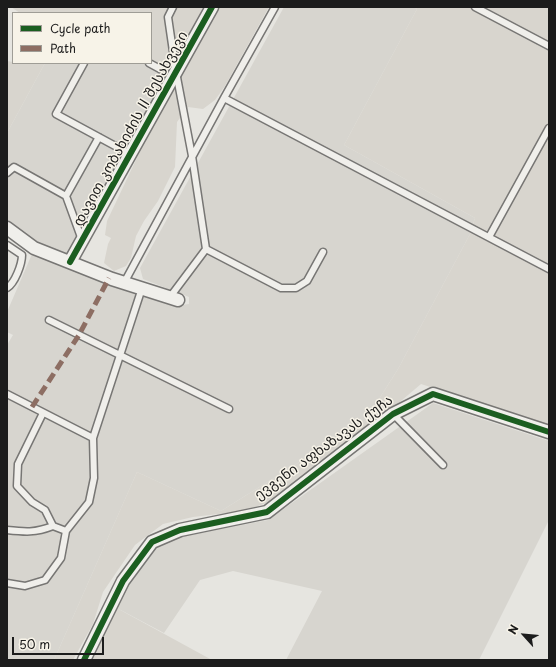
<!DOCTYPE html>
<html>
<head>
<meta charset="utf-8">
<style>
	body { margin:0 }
	#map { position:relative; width:556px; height:667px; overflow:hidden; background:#e6e5e0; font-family:"Playpen Sans",sans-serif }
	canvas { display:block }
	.frame { position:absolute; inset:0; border:8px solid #1c1c1c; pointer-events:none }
	.legend { position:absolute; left:12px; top:12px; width:140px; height:52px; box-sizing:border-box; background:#f7f3e8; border:1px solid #9f9d96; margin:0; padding:5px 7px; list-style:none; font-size:12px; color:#1c1c1c }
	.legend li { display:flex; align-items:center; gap:8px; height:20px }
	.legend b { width:20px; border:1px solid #9f9d96 }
	.north { position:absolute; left:504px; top:615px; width:40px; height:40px; -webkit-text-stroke:3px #f7f3e8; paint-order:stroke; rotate:297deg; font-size:11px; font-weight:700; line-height:16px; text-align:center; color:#1c1c1c }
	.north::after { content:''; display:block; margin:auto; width:14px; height:18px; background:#1c1c1c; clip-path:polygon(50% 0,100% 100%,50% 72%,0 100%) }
	.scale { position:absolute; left:12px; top:637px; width:92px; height:18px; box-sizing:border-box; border:2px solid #1c1c1c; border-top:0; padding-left:5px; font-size:12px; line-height:14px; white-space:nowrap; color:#1c1c1c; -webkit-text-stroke:3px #f7f3e8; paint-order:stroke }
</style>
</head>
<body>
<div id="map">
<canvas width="556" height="667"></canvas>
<div class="frame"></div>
<ul class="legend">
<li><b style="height:5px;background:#1b5e20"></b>Cycle path</li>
<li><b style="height:5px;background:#8d6e63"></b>Path</li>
</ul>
<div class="north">N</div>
<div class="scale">50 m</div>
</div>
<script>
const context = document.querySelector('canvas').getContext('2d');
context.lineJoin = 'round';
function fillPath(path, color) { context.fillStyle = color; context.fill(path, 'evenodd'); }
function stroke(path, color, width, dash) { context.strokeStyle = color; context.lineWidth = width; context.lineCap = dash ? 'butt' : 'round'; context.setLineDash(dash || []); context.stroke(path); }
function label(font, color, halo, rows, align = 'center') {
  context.font = font + ' "Playpen Sans","Noto Sans Georgian",sans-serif'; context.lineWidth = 3; context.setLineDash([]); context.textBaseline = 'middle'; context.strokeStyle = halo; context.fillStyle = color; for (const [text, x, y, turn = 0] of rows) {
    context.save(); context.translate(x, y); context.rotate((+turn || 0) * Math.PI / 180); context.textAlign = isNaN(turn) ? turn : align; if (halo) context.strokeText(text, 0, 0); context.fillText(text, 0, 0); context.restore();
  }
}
const built = new Path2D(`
	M284 7H413L417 9 344 145 475 218 470 234 398 369 365 421 221 511 137 472 54 660H7V345L13 335 7 332V312L32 254 176 306 189 304V297L143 279 140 268Z
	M151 59 171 70 68 257 36 244 7 222V133L45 63H151Z
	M433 403 549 441V520L479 660H286L322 591 233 571 200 580 164 633 113 606 149 546 180 537 268 520Z`);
const green = new Path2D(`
	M11 7H207L171 70 151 59V13H20Z
	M218 7H269L225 86 215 100 203 109 188 107 177 122 175 167 158 201 144 221 136 236 131 258 126 266 114 271 104 263 108 244 111 238 105 235 107 221 154 122Z
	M413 7H549V425L421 384 355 440 269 502 244 511 193 517 163 524 135 545 103 592 93 624 73 660H54L137 472 221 511 365 421 398 369 470 234 475 218 344 145 417 9Z
	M7 61 13 62V63H45L7 133Z
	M113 606 212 660H89Z`);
const service = new Path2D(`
	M475 7 549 46
	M84 63 56 114 130 154
	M149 63 160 69
	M224 98 549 269
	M7 173 14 167 66 196 99 137
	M66 196 82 240
	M489 237 549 128
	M7 245 22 255C22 264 15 283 7 288
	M206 249 281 288H296L307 281 323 252
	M124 283 224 98 275 7
	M170 297 206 249 192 156 176 72 168 17 173 7
	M49 320 229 409
	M7 394 93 438 142 288
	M43 413 18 464 17 486 32 502 45 510 53 526 66 531
	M393 414 443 465
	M7 530C25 532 35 533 53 526
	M7 583 25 586 45 580 61 558 66 531 89 502 94 478 93 438`);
const minor = new Path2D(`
	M7 228 34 248 112 279 178 300
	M70 262 212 7
	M84 660 123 581 152 542 180 530 267 512 393 414 433 394 549 432`);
const quiet = new Path2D(`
	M32 407 79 335 109 278`);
const cycleway = new Path2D(`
	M70 262 212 7
	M84 660 123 581 152 542 180 530 267 512 393 414 433 394 549 432`);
const streetNames = [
	["დავით კობახიძის II შესახვევი",131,129,-61],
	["ევგენი აფხაზავას ქუჩა",324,448,-36]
];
fillPath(built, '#d7d5cf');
fillPath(green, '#d8d5ce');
stroke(service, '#777674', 9);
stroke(minor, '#777674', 15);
stroke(service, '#f0efeb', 6);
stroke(minor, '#f0efeb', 12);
stroke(quiet, '#8d6e63', 5, [10, 5]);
stroke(cycleway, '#1b5e20', 6);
label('14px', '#1c1c1c', '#f7f3e8', streetNames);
</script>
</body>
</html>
